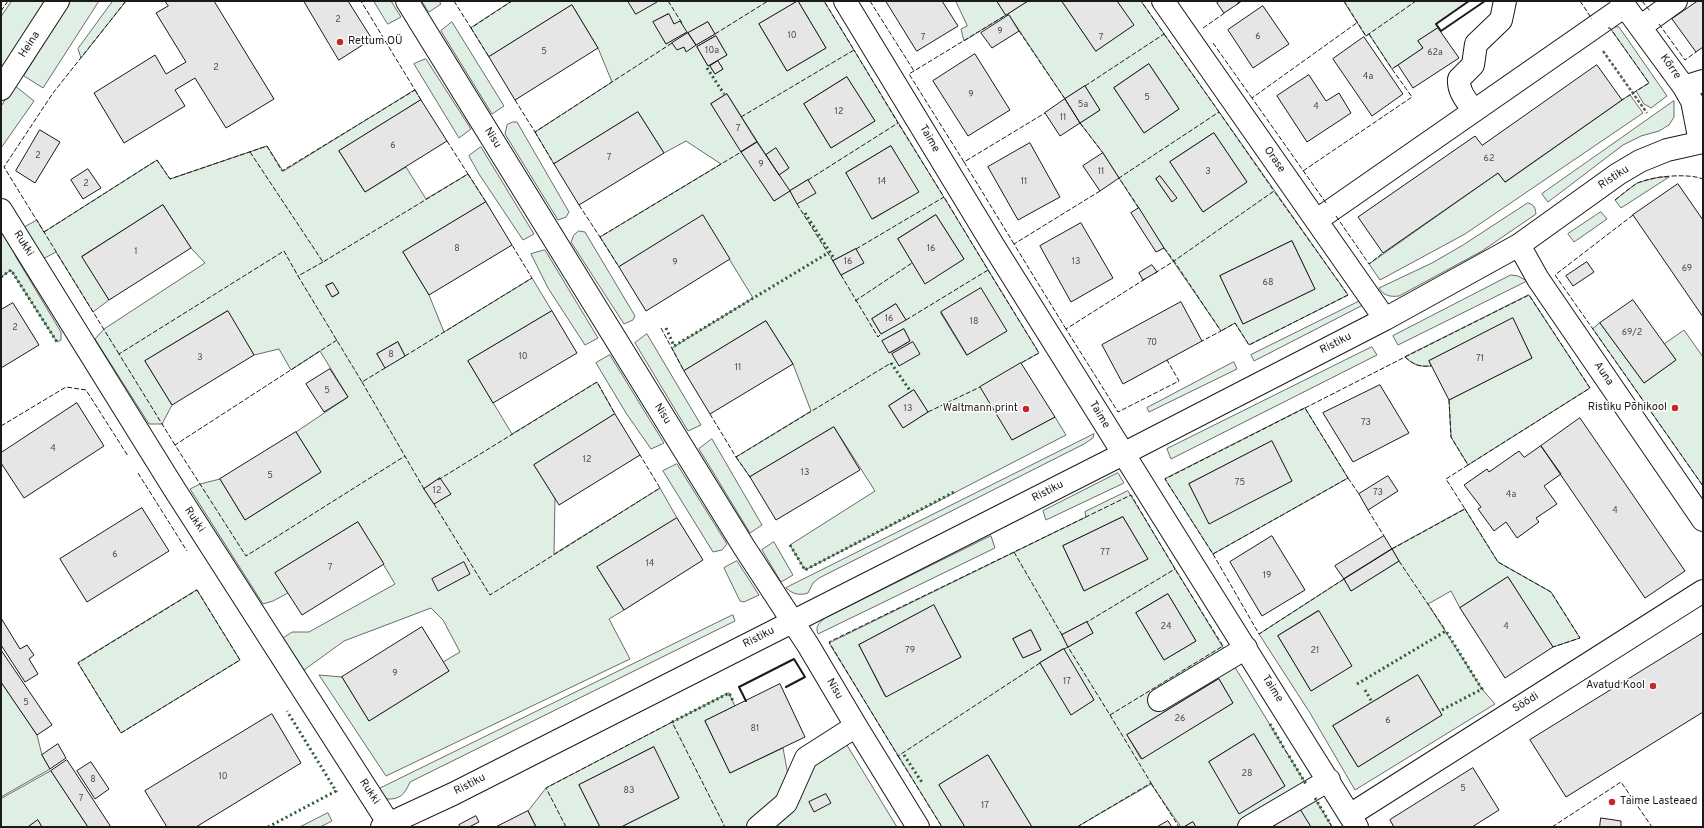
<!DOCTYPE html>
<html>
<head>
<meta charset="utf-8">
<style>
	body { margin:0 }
	#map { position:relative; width:1704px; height:828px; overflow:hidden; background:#fff; font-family:Overpass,sans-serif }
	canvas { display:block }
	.frame { position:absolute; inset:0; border:2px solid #1a1a1a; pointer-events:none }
</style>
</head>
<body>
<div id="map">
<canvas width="1704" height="828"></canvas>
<div class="frame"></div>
</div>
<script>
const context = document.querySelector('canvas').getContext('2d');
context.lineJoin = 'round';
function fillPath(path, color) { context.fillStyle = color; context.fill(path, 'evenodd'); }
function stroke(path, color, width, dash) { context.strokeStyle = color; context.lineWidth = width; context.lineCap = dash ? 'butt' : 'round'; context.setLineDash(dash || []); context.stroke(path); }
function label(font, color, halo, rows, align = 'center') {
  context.font = font + ' Overpass,sans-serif'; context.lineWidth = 3; context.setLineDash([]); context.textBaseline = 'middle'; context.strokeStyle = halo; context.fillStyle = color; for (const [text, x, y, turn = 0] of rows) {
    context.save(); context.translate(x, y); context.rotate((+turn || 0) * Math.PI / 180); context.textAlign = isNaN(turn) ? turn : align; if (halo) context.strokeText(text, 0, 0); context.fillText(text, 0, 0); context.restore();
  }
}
const green = new Path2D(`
	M12 1H45L1 69V17Z
	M71 1H99L43 88 24 76Z
	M113 1H126L81 58 78 49Z
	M374 1H391L401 17 388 24Z
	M422 1H439L441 4 429 12Z
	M512 1H798L759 24 787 71 826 48 798 1H824L1039 353 1021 363 1012 440 1055 417 1066 435 805 570 790 545 875 491 834 427 750 477 736 457 811 411 793 364 766 321 684 371 672 348 753 298 703 216 619 267 600 237 721 164 686 141 664 153 638 112 554 164 535 132 612 82 598 48 572 5 489 57 471 28ZM668 14 674 24 686 32 666 44 654 22ZM708 22 715 34 696 45 689 33ZM716 36 727 55 708 66 697 47ZM718 62 723 69 715 74 710 66ZM847 77 875 121 831 148 804 104ZM727 94 766 155 776 149 789 168 779 175 789 191 774 201 711 104ZM891 146 918 192 873 219 846 173ZM808 180 797 203 790 191ZM936 215 964 259 925 283 898 239ZM856 249 863 263 841 275 833 261ZM896 304 905 319 881 334 872 319ZM941 313 1006 331 967 355ZM904 329 910 341 890 353 883 341ZM914 390 928 412 903 428 889 406Z
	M956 1H997L1006 15 1028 1H1062L1096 51 1133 25 1117 1H1141L1348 295 1249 345 1235 323 1221 331 1164 248 1103 153 1080 123 1100 110 1085 86 1065 99 1009 15H1006L964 41 961 29 967 26ZM1149 64 1179 109 1144 133 1114 88ZM1214 133 1247 182 1203 212 1170 162ZM1160 176 1176 198 1172 202 1156 179ZM1292 241 1315 289 1243 324 1220 276Z
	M1344 1H1469L1436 24 1438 28 1418 41 1423 48 1392 69 1369 34 1366 36Z
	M452 22 504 106 492 114 441 31Z
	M1619 27 1667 96 1651 108 1644 104 1636 91 1649 83 1610 28Z
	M426 59 471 129 459 138 414 64Z
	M14 85 34 101 1 148V107Z
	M415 90 421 100 339 151 365 192 406 167 426 199 468 174 486 202 403 252 429 295 444 332 532 278 552 311 468 361 512 434 597 382 615 414 534 465 555 498 554 554 660 488 677 518 597 567 624 610 609 619 630 659 386 776 319 675 342 677 369 721 449 671 443 662 460 652 443 620 431 608 344 641 304 670 283 638 292 632H309L395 584 358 522 276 573 288 593 273 601 263 604 190 489 200 484 220 479 245 520 321 472 296 432 348 397 320 351 291 370 279 349 254 355 227 311 145 361 172 405 162 424H149L95 339 104 329 205 263 191 248 163 205 82 256 109 300 93 312 56 252 43 259 24 227 37 220 44 232 157 160 170 179 267 146 283 171ZM332 283 339 293 333 297 326 286ZM398 342 405 356 385 367 377 354ZM440 479 450 494 434 504 424 489Z
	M1630 95 1643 113 1465 234 1380 280 1369 264 1498 173 1505 182Z
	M1674 101V117L1669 125 1659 131 1641 136 1623 145 1548 202 1542 194Z
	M513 122H517L569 212 566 217 558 220 505 134 507 125Z
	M481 147 534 234 523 240 479 174 469 156Z
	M1660 177H1669L1621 208 1615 200 1637 183Z
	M1528 203C1535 205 1535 208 1536 214L1482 251 1399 296C1390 297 1384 296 1379 288L1432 263 1463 245Z
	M1601 212 1607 219 1574 242 1568 234Z
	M1 224 16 257 61 332V340L57 342 11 270 1 277Z
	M579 231 585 232 635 316 633 320 624 324 571 242 574 235Z
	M545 250 598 338 585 345 548 288 531 254Z
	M1511 275 1518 276 1527 281 1398 345 1393 336Z
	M1529 295 1590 388 1468 465 1451 437 1449 400 1532 358 1513 319 1429 361 1431 366C1419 367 1414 365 1405 357Z
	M1360 301 1363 305 1254 361 1251 355Z
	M1600 323 1644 383 1676 360 1664 344 1684 330 1703 357V486L1593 329Z
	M647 334 701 425 688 431 635 343Z
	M1372 347 1377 355 1171 459 1167 449Z
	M610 355 664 443 651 449 626 413 596 363Z
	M1234 362 1237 369 1149 412 1147 408Z
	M1305 408 1348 478 1213 554 1165 479ZM1272 442 1292 481 1209 523 1189 484Z
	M1094 434 1093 438 1084 444 819 578 813 583 808 593C799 596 793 594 786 588Z
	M712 439 762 525 750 533 699 449Z
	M677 464 727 544 722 550 713 552 663 471Z
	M1118 473 1124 483 1046 520 1043 511Z
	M1128 491 1332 827H1311L1299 809 1271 827H1196L1193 822 1184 827H1181L1151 784 1077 827H1032L988 755 939 785 965 827H942L829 643 1086 517 1085 512ZM1123 517 1148 559 1084 591 1063 546ZM1168 594 1196 641 1164 660 1136 613ZM934 606 961 657 885 696 859 645ZM1087 622 1093 633 1068 647 1062 635ZM1031 630 1041 650 1023 658 1013 639ZM1063 649 1094 700 1071 714 1040 663ZM1219 679 1233 703 1141 759 1127 735ZM1254 734 1285 786 1240 813 1209 762Z
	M1465 509 1498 562 1551 592 1580 638 1553 647 1508 577 1460 608 1451 591 1428 604 1482 689 1495 704 1355 790 1310 713 1259 634 1344 579 1351 591 1399 561 1392 549ZM1318 611 1351 666 1311 691 1278 636ZM1418 675 1442 715 1358 767 1333 726Z
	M991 536 995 548 818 634C815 626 819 623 825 618Z
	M774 542 793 575 781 582 762 550Z
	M737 561 759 595 744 602 740 601 724 568Z
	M197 590 240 660 121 733 78 663Z
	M733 615 735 621 410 782C405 794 400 800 386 799L379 789Z
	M1 682 37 735 42 755 50 769 1 797Z
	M729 693 735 706 705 721 730 773 783 748 789 780 777 803 751 827H621L679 798 653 747 579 785 600 827H536L528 811 546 788Z
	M845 742 897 827H769L811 769 825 753Z
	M51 771 88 827H42L38 821 28 827H1V799Z
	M328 813 332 821 320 827H300Z`);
const building = new Path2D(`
	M165 1H214L274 99 226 128 195 78 175 90 185 106 124 143 94 93 155 55 166 74 186 62 156 13 168 6Z
	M304 1H348L372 39 339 60Z
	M628 1H656L657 2 636 14Z
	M798 1 826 48 787 71 759 24Z
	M886 1H942L958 26 917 51Z
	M997 1H1028L1006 15Z
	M1062 1H1117L1134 25 1096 51Z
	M1220 1H1238L1239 3 1224 13 1217 3Z
	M1698 1H1703V47L1696 52 1672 19Z
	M572 5 598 48 515 100 489 57Z
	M1263 6 1289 44 1253 68 1228 30Z
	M669 14 674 24 680 21 687 32 666 44 653 22Z
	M1009 15 1019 31 992 48 981 33Z
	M708 22 715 34 696 45 688 33Z
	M1438 28 1459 58 1413 88 1398 65 1423 48 1418 41Z
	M688 33 696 45 686 52 684 47 677 50 672 43Z
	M716 36 727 55 708 66 697 47Z
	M1364 37 1403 94 1372 116 1333 59Z
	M975 54 1010 110 968 136 933 81Z
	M718 61 723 69 715 74 710 66Z
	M1149 64 1179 109 1144 133 1114 88Z
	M1597 65 1622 100 1505 182 1498 173 1383 253 1358 217 1475 136 1482 145Z
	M1309 75 1326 101 1339 93 1351 113 1307 142 1277 96Z
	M847 77 875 121 831 148 804 104Z
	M1085 86 1100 110 1080 123 1065 99Z
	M727 94 757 142 741 152 711 104Z
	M1065 99 1080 123 1060 136 1045 113Z
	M421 100 447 141 365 192 339 151Z
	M638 112 664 153 579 205 554 164Z
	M40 130 60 142 35 183 16 171Z
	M1214 133 1247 182 1203 212 1170 162Z
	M757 142 790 191 774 201 741 152Z
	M1030 143 1060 197 1018 220 988 167Z
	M891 146 919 192 872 219 846 173Z
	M776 148 789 168 779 175 766 155Z
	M1103 153 1119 178 1100 191 1083 166Z
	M88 169 101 188 83 199 71 180Z
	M1160 176 1177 198 1172 202 1156 179Z
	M808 180 816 193 797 204 790 191Z
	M1678 184 1703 220V317L1633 215Z
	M486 202 512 245 429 295 403 252Z
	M163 205 191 248 109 300 82 257Z
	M1139 208 1164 248 1156 252 1131 213Z
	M703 215 730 259 646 311 619 267Z
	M936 215 964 259 925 284 898 239Z
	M1081 223 1113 278 1071 302 1040 246Z
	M1292 241 1315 289 1243 324 1220 276Z
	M856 249 864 263 841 275 833 261Z
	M1587 262 1594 272 1573 286 1566 276Z
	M1152 265 1157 272 1143 280 1139 273Z
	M333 283 339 293 332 297 326 286Z
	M981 288 1007 331 967 355 941 312Z
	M1633 300 1676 360 1644 383 1600 323Z
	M1181 302 1202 341 1123 384 1102 345Z
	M13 303 39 345 1 368V310Z
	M896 304 906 320 881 334 872 319Z
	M228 311 254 355 172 405 145 361Z
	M552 311 577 353 493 403 468 361Z
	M1513 318 1532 358 1449 400 1429 361Z
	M766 321 793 364 710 414 684 371Z
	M904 329 910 341 889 353 882 341Z
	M398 342 405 356 385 368 377 354Z
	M913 342 920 354 899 366 892 354Z
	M1021 363 1055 417 1012 440 980 387Z
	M330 369 348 397 324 412 306 384Z
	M1380 385 1409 433 1353 462 1323 413Z
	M914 390 928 412 903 428 889 406Z
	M77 403 104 446 24 498 1 463V453Z
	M615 414 640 455 559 505 534 465Z
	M1580 418 1685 571 1645 598 1541 446Z
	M834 427 860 470 776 520 750 477Z
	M296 432 321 472 245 520 220 479Z
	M1272 441 1292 481 1209 524 1189 484Z
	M1541 446 1561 474 1544 486 1557 504 1536 518 1539 522 1517 538 1506 522 1494 531 1478 509 1481 507 1464 485 1487 469 1489 472 1519 451 1524 457Z
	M1388 476 1398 491 1368 510 1359 494Z
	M440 478 451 494 434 504 424 489Z
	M142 508 169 551 87 602 60 559Z
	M1123 517 1148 559 1084 591 1063 546Z
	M677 518 703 560 624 610 597 567Z
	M358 522 384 564 302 615 275 573Z
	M1272 536 1305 590 1262 616 1230 562Z
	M1384 536 1392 549 1344 579 1335 566Z
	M1392 549 1399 561 1351 591 1344 579Z
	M464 562 470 574 438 591 432 579Z
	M1508 577 1553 647 1505 678 1460 608Z
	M1168 594 1196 641 1164 660 1136 613Z
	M934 605 961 657 886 697 859 645Z
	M1319 611 1352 666 1311 691 1278 636Z
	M1 618 20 649 27 645 34 655 29 659 38 674 25 682 1 645Z
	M1087 622 1093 633 1068 647 1062 635Z
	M422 627 449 671 369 721 342 677Z
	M1031 630 1041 650 1023 658 1013 639Z
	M1703 633V712L1566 797 1530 740Z
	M1064 649 1094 700 1071 715 1040 663Z
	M1 650 52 725 37 735 1 682Z
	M1418 675 1442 715 1358 767 1333 726Z
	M1219 679 1233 703 1142 759 1127 735Z
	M780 684 805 737 730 773 705 721Z
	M272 714 301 763 196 827H167L145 791Z
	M1254 734 1285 786 1239 814 1209 762Z
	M58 744 66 758 50 769 42 755Z
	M654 747 679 798 621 827H600L579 785Z
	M988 755 1032 827H965L939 785Z
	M67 760 111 827H88L51 771Z
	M91 762 109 789 95 799 77 771Z
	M1473 768 1499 810 1472 827H1394L1390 820Z
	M826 794 831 803 814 812 809 802Z
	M1300 809 1311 827H1271Z
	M528 811 536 827H496Z
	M476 816 479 822 469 827H460L459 825Z
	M1601 818 1621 821V827H1600Z
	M38 820 42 827H28Z
	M1168 821 1172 827H1157Z
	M1193 822 1196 827H1184Z`);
const path = new Path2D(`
	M1603 51 1647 113`);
const minor = new Path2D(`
	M407 1 744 547 808 645 856 726 918 827
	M845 1 993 245 1357 827
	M1163 1 1385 319
	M1621 1 1684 87 1692 101 1700 142
	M1640 27 1676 1
	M1684 87 1703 81
	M1 89 58 1
	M1473 110C1467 101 1458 92 1459 79L1473 65 1476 44 1501 20 1505 1
	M1 210 173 487 391 827
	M1317 220 1625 6
	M1519 245 1538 279 1703 520
	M1159 700 1246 648
	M1350 815 1703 591
	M382 827 453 794 1123 454 1385 319 1519 245 1618 174 1640 161 1667 150 1703 142
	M758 827 786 803 806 758 856 726
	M1249 827 1329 780`);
const hedge = new Path2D(`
	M707 68 724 94
	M805 213 835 260
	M1 277 11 270 57 342
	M666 328 674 346 828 253
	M891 363 911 392
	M790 545 805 570 956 491
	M1357 684 1446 631 1482 689 1440 711
	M1365 690 1372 702
	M672 722 729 693 734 703
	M1270 724 1285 750
	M904 755 923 784
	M1289 756 1306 784
	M1315 798 1330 823
	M268 827 336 791 287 711`);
const fence = new Path2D(`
	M454 1 471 28 512 1
	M668 1 682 23
	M870 1 914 71
	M1344 1 1366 36 1416 1
	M1580 1 1592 19
	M1642 1 1650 11
	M1237 4 1242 1
	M1 11 8 1
	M1659 24 1685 60 1696 52
	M471 28 489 57
	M1203 28 1226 12
	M1608 28H1610L1649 83 1622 100
	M1019 31 1065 99
	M715 34 768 1
	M1164 34 1219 112
	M1369 34 1392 69
	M1213 43 1252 98
	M1085 86 1164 34 1141 1
	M415 90 421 100
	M515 100 535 132 672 43
	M741 117 854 50 824 1
	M1080 123 1103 153
	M535 132 554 164
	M250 152 323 262 468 174 447 141
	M964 162 909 74 1006 15
	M1303 171 1412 97 1392 69 1398 65
	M468 174 486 202
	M808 180 898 123 854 50
	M1615 200C1623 194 1630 187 1638 183 1652 176 1689 173 1703 179
	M1326 203 1252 98 1358 22
	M797 204 833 261
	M579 205 600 237 741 152
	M1139 208 1119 178 1219 112 1274 191
	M1633 215 1555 275 1703 486
	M1336 216 1369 264 1383 253
	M44 232 157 160 170 179 267 146 282 171 415 90 361 1
	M600 237 619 267
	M1014 244 964 162 1045 113
	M1164 248 1174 261 1274 191 1348 295 1249 345 1235 323 1221 331
	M856 249 944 197 898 123
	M323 262 298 276 362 382 385 368
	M988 270 1039 353 1021 363
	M1155 273 1174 261 1221 331 1202 341
	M841 275 878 337 881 334
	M1145 279 1066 329 1118 412 1179 381 1167 360
	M855 301 912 263
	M906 320 988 270 944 197
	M661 328 684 371
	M1066 329 1014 244 1100 191
	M337 340 175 445 246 556 405 456
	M119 354 4 167 53 93 126 1
	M405 356 532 278 512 245
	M1405 357 1529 295 1590 388 1468 465
	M362 382 424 489 426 487
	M1305 408 1405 357C1414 365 1419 367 1431 366
	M928 412 980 387
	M710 414 736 457 891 363
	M1 426 66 387 86 390 128 456
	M175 445 119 354 284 251 298 276
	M736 457 750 477
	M138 473 187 551
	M1348 478 1359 494
	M438 480 597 382 615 414
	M434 504 490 595 660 488 640 455
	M1465 509 1498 562 1551 592 1580 638 1553 647
	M1368 510 1384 536
	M1392 549 1465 509 1446 479 1468 465 1451 437 1449 400
	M1014 552 829 642 898 756 1040 663
	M1213 554 1348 478 1305 408 1165 479 1213 554 1217 561 1259 634 1344 579
	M1399 561 1446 631
	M197 590 240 660 121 733 78 663Z
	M1062 635 1014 552 1131 495 1175 569 1087 622
	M1064 649 1068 647 1110 715 1223 646 1175 569
	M1285 750 1289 756
	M898 756 942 827
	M1151 783 1179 827
	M1330 823 1332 827
	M566 827 546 788 672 722 725 827
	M1077 827 1151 783 1110 715
	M1552 827 1621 782 1652 827`);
const wall = new Path2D(`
	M1469 1 1436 24 1441 31 1485 1
	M746 701 739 687 794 659 805 677 786 687`);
const markers = [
	[340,42,4,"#c62828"],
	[1675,408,4,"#c62828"],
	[1026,409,4,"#c62828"],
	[1653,686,4,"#c62828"],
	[1612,802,4,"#c62828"]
];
const numberNames = [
	["2",338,20],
	["9",1000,32],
	["10",792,36],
	["6",1258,37],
	["7",923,38],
	["7",1101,38],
	["10a",712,51],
	["5",544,52],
	["62a",1435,53],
	["2",216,68],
	["4a",1368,77],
	["9",971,95],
	["5",1147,98],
	["5a",1083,105],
	["4",1316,107],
	["12",839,112],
	["11",1063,118],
	["7",738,129],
	["6",393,146],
	["2",38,156],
	["7",609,158],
	["62",1489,159],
	["9",761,165],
	["11",1101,172],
	["3",1208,172],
	["14",882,182],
	["11",1024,182],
	["2",86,184],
	["8",457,249],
	["16",931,249],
	["1",136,252],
	["16",848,262],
	["13",1076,262],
	["9",675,263],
	["69",1687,269],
	["68",1268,283],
	["16",889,319],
	["18",974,322],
	["2",15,328],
	["69/2",1632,333],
	["70",1152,343],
	["8",391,355],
	["10",523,357],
	["3",200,358],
	["71",1480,359],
	["11",738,368],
	["5",327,391],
	["13",908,409],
	["73",1366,423],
	["4",53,449],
	["12",587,460],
	["13",805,473],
	["5",270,476],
	["75",1240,483],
	["12",437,491],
	["73",1378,493],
	["4a",1511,495],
	["4",1615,511],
	["77",1105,553],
	["6",115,555],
	["14",650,564],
	["7",330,568],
	["19",1267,576],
	["24",1166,627],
	["4",1506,627],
	["79",910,651],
	["21",1315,651],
	["9",395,674],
	["17",1067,682],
	["5",26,703],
	["26",1180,719],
	["6",1388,721],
	["81",755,729],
	["28",1247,774],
	["10",223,777],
	["8",93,780],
	["5",1463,789],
	["83",629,791],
	["7",81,799],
	["17",985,806]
];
const poiNames = [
	["Rettum OÜ",348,42,"left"],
	["Ristiku Põhikool",1667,408],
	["Waltmann print",1018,409],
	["Avatud Kool",1645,686],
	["Taime Lasteaed",1620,802,"left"]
];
const streetNames = [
	["Heina",30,45,-57],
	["Kõrre",1670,67,54],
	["Nisu",492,138,58],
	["Taime",929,139,60],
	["Orase",1274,160,55],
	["Ristiku",1614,178,-33],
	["Rukki",23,244,58],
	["Ristiku",1336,344,-27],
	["Auna",1603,374,56],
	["Nisu",662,414,58],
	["Taime",1099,415,59],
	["Ristiku",1048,492,-27],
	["Rukki",194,520,57],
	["Ristiku",759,638,-27],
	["Nisu",834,689,60],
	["Taime",1272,689,58],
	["Söödi",1526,703,-32],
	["Ristiku",470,785,-27],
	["Rukki",369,792,57]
];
fillPath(green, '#e0efe3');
stroke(green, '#6a6a6a', 1);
fillPath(building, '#e6e6e6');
stroke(building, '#1a1a1a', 1);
stroke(minor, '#1a1a1a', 24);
stroke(path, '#5f5f5f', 2.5, [3, 2]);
stroke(minor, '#fff', 22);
stroke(hedge, '#2b5a34', 3, [2, 3]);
stroke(fence, '#1a1a1a', 1, [5, 2]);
stroke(wall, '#1a1a1a', 2);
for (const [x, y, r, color] of markers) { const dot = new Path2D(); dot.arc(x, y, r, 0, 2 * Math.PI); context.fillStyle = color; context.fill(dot); stroke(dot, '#fff', 1.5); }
label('9px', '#4d4d4d', null, numberNames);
label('11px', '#1a1a1a', '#fff', poiNames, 'right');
label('11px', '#1a1a1a', '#fff', streetNames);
</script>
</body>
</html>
